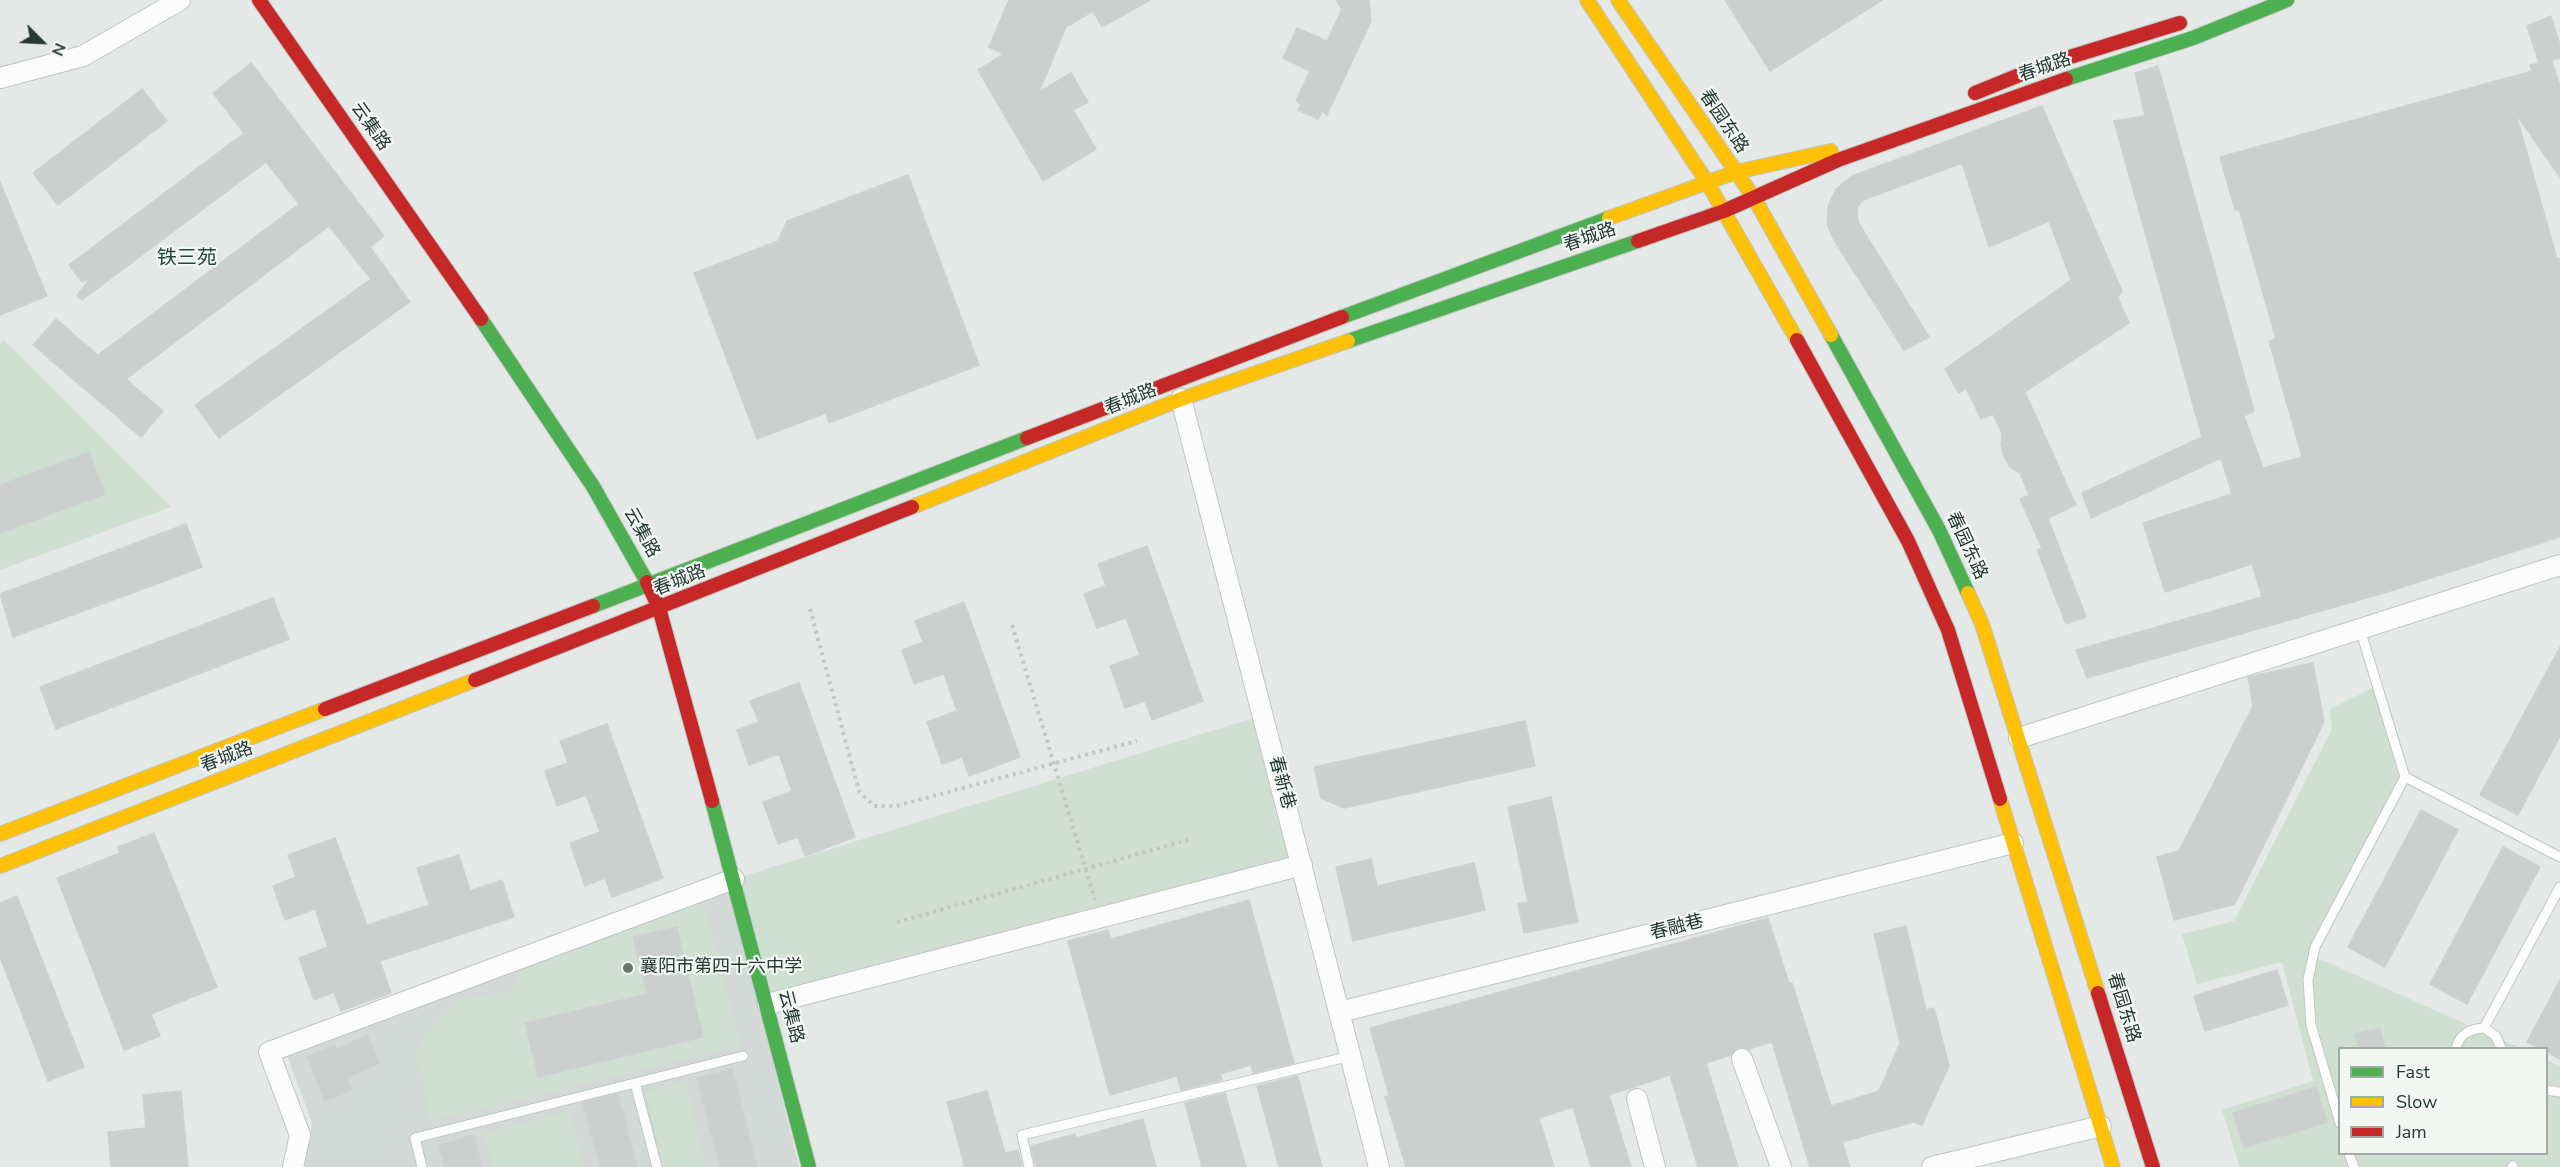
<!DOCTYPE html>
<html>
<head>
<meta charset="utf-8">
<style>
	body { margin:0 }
	#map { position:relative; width:2560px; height:1167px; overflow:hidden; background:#e4e8e6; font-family:"Nunito Sans",sans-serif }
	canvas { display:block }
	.legend { position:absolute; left:2338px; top:1047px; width:210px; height:108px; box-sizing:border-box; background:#f2f7f4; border:2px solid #a0aba6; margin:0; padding:8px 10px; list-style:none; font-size:18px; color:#243932 }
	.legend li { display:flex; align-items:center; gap:12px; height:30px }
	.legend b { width:30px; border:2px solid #a0aba6 }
	.north { position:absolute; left:12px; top:12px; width:60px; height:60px; -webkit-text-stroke:4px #f2f7f4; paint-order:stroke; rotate:114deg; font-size:16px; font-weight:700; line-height:24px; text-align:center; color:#243932 }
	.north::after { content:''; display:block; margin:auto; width:21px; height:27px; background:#243932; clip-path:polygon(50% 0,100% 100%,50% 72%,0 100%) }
</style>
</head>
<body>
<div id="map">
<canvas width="2560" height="1167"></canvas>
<ul class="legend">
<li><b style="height:8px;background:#4caf50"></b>Fast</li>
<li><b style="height:8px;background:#ffc107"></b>Slow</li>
<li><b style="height:8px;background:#c62828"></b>Jam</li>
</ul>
<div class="north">N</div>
</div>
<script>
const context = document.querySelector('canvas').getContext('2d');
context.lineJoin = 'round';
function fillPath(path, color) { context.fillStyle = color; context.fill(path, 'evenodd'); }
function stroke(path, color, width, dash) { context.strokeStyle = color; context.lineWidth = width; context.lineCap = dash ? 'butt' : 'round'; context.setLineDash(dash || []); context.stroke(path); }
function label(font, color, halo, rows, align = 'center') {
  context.font = font + ' "Nunito Sans","Noto Sans SC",sans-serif'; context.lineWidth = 4.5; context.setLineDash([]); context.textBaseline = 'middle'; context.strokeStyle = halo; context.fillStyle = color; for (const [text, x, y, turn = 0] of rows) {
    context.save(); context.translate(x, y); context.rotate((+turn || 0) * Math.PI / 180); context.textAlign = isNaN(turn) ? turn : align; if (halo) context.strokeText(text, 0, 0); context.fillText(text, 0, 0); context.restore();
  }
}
const built = new Path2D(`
	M729 886 799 1167H305L312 1122 285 1050Z`);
const green = new Path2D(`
	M3 339 171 507 0 570V344Z
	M2377 686 2405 777 2313 956 2520 1048H2340V1154H2546L2547 1060 2560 1066V1167H2240L2222 1110 2313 1081 2282 962 2197 984 2182 934 2234 921 2332 729 2330 709Z
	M1263 715 1302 865 768 1004 734 879Z
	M704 901 741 1046 430 1121 423 1078 414 1057C425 1036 446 1003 471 997 483 994 496 994 509 993L522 968Z
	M686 1082 706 1167H663L646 1092Z
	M570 1111 584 1167H493L484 1133Z`);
const building = new Path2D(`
	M1009 0H1150L1102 27 1093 11 1066 27 1039 92 1071 73 1088 102 1073 110 1096 149 1043 181 978 70 1004 54 989 47Z
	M1336 0H1369L1371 21 1327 115 1322 112 1318 119 1298 110 1301 104 1296 101 1310 71 1283 58 1297 28 1327 41 1342 9Z
	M1725 0H1882L1770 71Z
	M2551 16 2560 45V58L2539 63 2527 26Z
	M2552 61 2560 86V177L2516 114 2557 259 2560 258V537L2384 593 2087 678 2076 650 2262 597 2252 564 2165 592 2143 523 2232 494 2221 458 2091 518 2082 493 2202 437 2114 121 2145 116 2135 73 2158 66 2254 411 2244 416 2263 468 2302 457 2269 341 2276 339 2239 209 2235 210 2220 157 2532 71 2530 65Z
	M251 63 384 236 370 247 410 302 219 438 195 405 371 279 329 226 126 379 163 411 141 437 33 345 56 319 98 355 299 204 266 162 82 300 77 295 91 278 82 282 69 265 244 133 213 93Z
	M142 89 167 121 58 205 33 173Z
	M2042 106 2122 291 2118 298 2129 323 2025 392 2076 505 2048 518 2086 617 2066 624 2037 550 2042 548 2020 499 2029 495 2020 473 2010 467 2004 457 2001 444 2002 433 1993 414 1981 419 1966 388 1959 393 1945 369 2071 280 2049 221 1989 247 1962 163 1863 200 1857 207 1858 222 1929 337 1904 350 1834 240 1827 224 1828 206 1836 189 1852 176Z
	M908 175 979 365 829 423 826 413 757 439 694 273 778 241 787 221Z
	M0 182 47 296 0 315Z
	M89 452 105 494 0 533V485Z
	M186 524 202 567 13 637 0 594Z
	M1147 546 1203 701 1152 720 1145 701 1125 708 1110 666 1140 655 1126 618 1097 628 1084 594 1106 586 1098 564Z
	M273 598 289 639 56 729 40 687Z
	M964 602 1020 757 969 776 962 757 942 764 927 722 957 711 944 674 914 684 902 650 923 642 915 621Z
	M2560 647V736L2518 815 2480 795Z
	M2313 663 2324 722 2235 904 2174 920 2157 857 2179 851 2253 706 2248 677Z
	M799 683 855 837 805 856 798 837 778 844 763 802 792 791 779 754 749 765 737 730 759 722 750 701Z
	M1525 721 1535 766 1344 808 1321 798 1314 767Z
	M607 724 663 878 612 897 605 878 585 886 570 843 600 832 586 795 557 806 545 771 568 763 560 741Z
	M1551 797 1578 922 1524 933 1518 904 1528 902 1508 807Z
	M2421 810 2458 830 2385 967 2348 947Z
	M154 833 217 987 151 1014 160 1036 124 1050 57 878 120 853 118 847Z
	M335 838 367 925 429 905 417 868 459 855 470 891 502 880 514 917 380 961 391 993 341 1011 334 992 314 1000 299 958 328 947 315 909 285 920 273 886 296 877 288 855Z
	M2503 847 2540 867 2467 1004 2430 984Z
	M1371 859 1377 886 1474 863 1485 910 1353 941 1336 867Z
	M17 896 84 1067 48 1081 0 957V903Z
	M1249 900 1294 1063 1253 1073 1251 1065 1220 1074 1222 1080 1181 1090 1177 1076 1110 1095 1068 941 1108 930 1111 939Z
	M1768 918 1789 983H1792L1831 1106 1879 1091 1900 1043 1874 934 1906 926 1926 1010 1934 1008 1949 1066 1922 1125 1914 1122 1842 1142 1850 1167H1810L1772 1042 1749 1049 1738 1048 1731 1055 1706 1063 1738 1167H1698L1670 1075 1609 1095 1631 1167H1591L1573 1107 1539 1118 1554 1167H1406L1385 1097 1389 1095 1370 1028Z
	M677 927 703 1037 538 1077 525 1023 647 994 633 937Z
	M2277 970 2288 1005 2205 1031 2194 996Z
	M2560 980V1059L2547 1052V1048H2540L2527 1042Z
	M2380 1028 2385 1048H2358L2355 1034Z
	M367 1035 379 1063 347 1078 352 1090 325 1101 307 1057 334 1046 336 1050Z
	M732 1069 757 1167H720L697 1078Z
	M1297 1076 1298 1077 1322 1167H1279L1257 1086Z
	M2316 1087 2327 1122 2244 1148 2233 1113Z
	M181 1091 188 1167H111L108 1132 146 1128 143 1095Z
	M987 1091 1005 1153 1018 1150 1022 1167H965L947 1102Z
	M1225 1093 1246 1167H1202L1185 1103Z
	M618 1094 637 1167H600L583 1103Z
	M1143 1119 1156 1167H1036L1031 1146 1075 1134 1076 1138Z
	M474 1135 482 1167H445L439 1145Z`);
const path = new Path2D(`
	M810 609 859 791 874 806H896L1137 741
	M1012 625 1095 900
	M897 922 1188 840`);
const lane = new Path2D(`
	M2360 629 2405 777
	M2484 1028 2560 887
	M2456 1048C2460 1034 2469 1029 2484 1028L2496 1036 2501 1048
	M635 1083 657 1167
	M2546 1090 2560 1092
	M2340 1123 2311 1025 2308 980 2315 947 2405 777 2560 857
	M2349 1154 2354 1167
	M422 1167 415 1138 743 1056
	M1029 1167 1022 1135 1351 1056
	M2512 1167 2513 1166`);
const street = new Path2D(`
	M0 78 83 56 180 0
	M1181 399 1379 1167
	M2019 738 2560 565
	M768 1004 1302 865
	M1340 1012 2013 843
	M1742 1059 1781 1167
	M1637 1099 1655 1167
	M293 1167 300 1135 269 1052 734 879
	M1932 1167 2101 1126`);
const fast = new Path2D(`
	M2066 79 2193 38 2287 0
	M1342 317 1609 218
	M481 319 594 488 647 582
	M1831 335 1939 530 1968 593
	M1348 341 1638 241
	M593 606 1027 438
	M712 801 809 1167`);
const slow = new Path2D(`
	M1587 0 1707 182 1797 340
	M1618 0 1754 198 1831 335
	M1609 218 1736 172 1831 151
	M912 507 1181 399 1348 341
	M1968 593 1982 624 2098 993
	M2000 799 2113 1167
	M0 834 325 709
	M0 866 475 680`);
const jam = new Path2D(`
	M259 0 481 319
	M1975 93 2044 65 2180 23
	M1638 241 1724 211 1838 160 2066 79
	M1797 340 1908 541 1948 630 2000 799
	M1027 438 1342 317
	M647 582 659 608 712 801
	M475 680 912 507
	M325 709 593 606
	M2098 993 2153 1167`);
const markers = [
	[628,968,6,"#677671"]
];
const streetNames = [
	["春城路",2045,68,-19],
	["春园东路",1723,122,56],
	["云集路",370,127,55],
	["春城路",1590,238,-19],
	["春城路",1131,400,-22],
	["云集路",641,533,61],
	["春园东路",1966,546,65],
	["春城路",680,581,-22],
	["春城路",227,758,-21],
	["春新巷",1281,783,75],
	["春融巷",1677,928,-14],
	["春园东路",2123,1008,73],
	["云集路",790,1017,76]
];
const poiNames = [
	["襄阳市第四十六中学",640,968]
];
const neighbourhoodNames = [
	["铁三苑",187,259]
];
fillPath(built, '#d2d9d6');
fillPath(green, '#cfe0d3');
fillPath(building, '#cbd0ce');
stroke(building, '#cdd1cf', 1.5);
stroke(lane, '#c1c5c3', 11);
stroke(street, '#c1c5c3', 22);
stroke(fast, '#c0c6c3', 16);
stroke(slow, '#c0c6c3', 16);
stroke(jam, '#c0c6c3', 16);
stroke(path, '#c1c8c4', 4, [3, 4.5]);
stroke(lane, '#fbfcfb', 9);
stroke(street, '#fbfcfb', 20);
stroke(fast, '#4caf50', 14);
stroke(slow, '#ffc107', 14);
stroke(jam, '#c62828', 14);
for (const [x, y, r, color] of markers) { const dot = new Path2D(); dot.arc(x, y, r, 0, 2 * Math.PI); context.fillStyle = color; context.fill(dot); stroke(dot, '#f2f7f4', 2); }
label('18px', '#243932', '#f2f7f4', streetNames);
label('18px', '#243932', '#f2f7f4', poiNames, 'left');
label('20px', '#23483c', '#f2f7f4', neighbourhoodNames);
</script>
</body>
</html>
